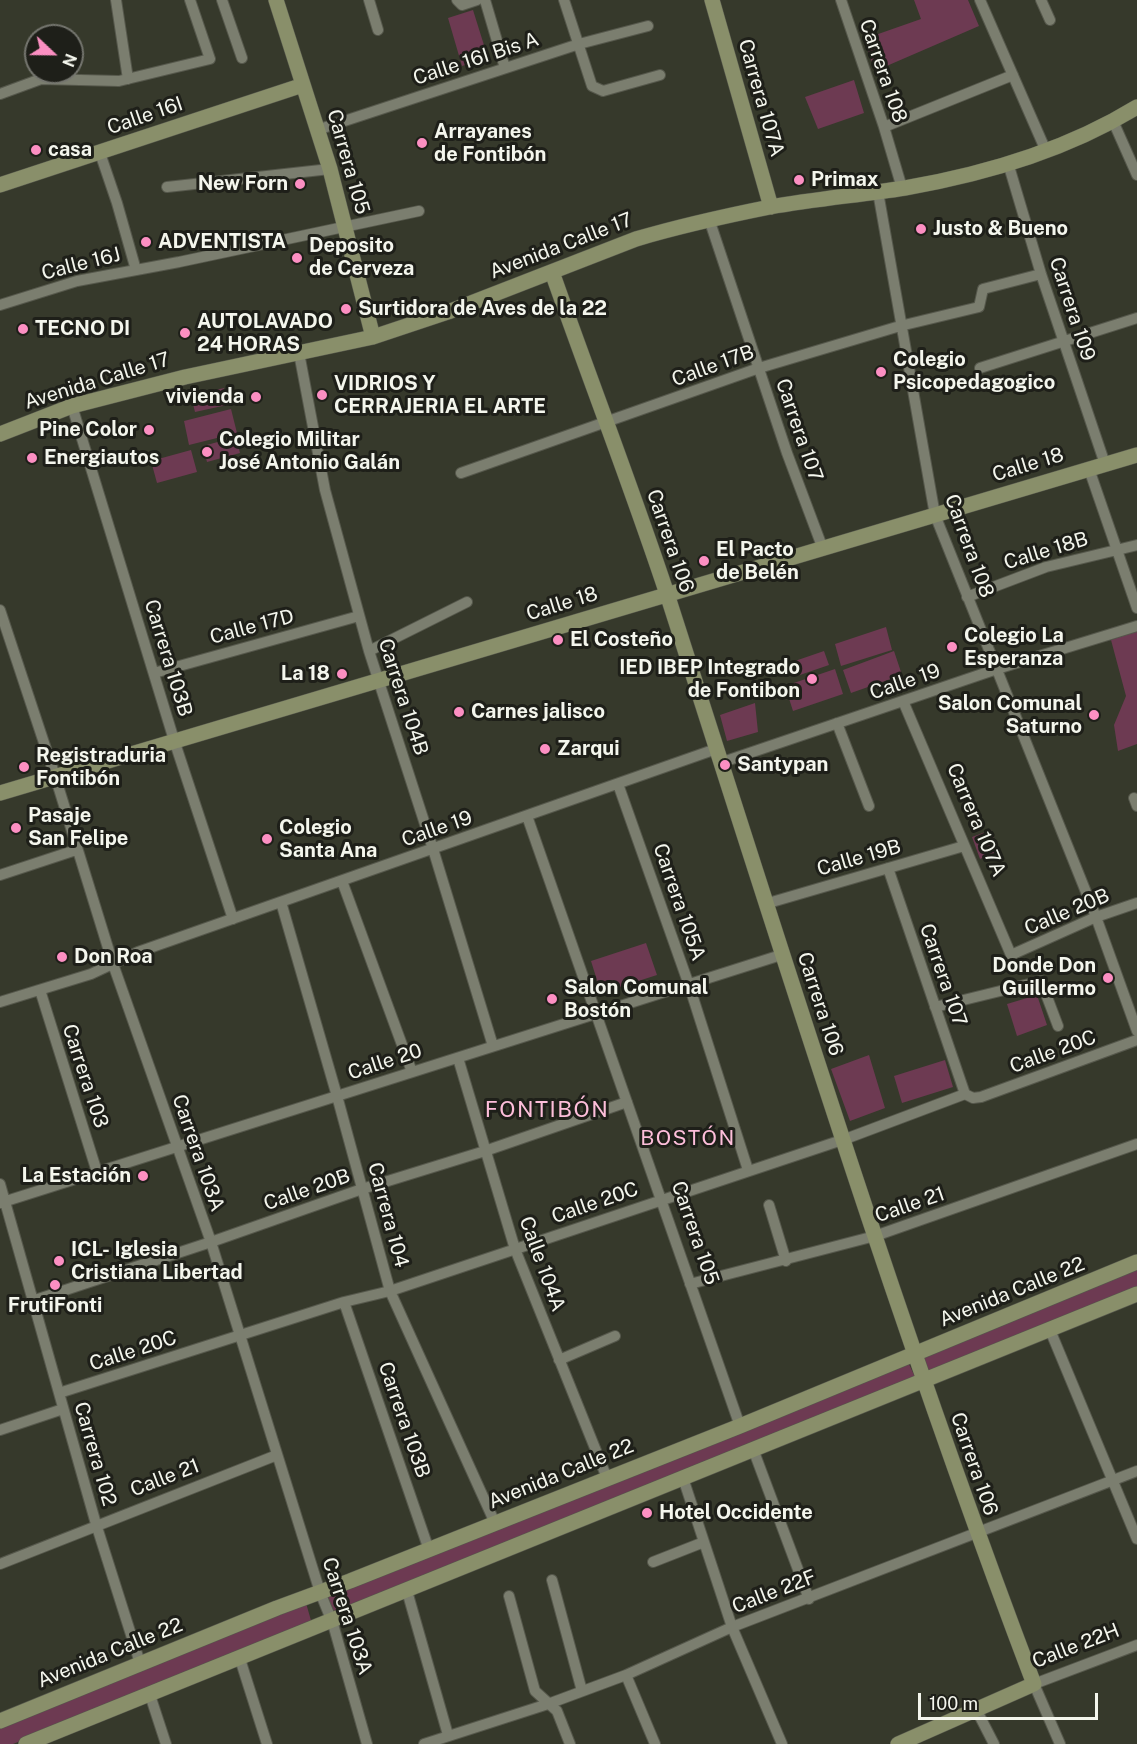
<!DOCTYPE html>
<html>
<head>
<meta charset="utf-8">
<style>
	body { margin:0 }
	#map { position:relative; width:1137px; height:1744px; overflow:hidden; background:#36392b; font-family:"Public Sans",sans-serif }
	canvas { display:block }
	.north { position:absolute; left:24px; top:24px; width:60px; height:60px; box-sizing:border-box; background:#1e1f19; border:2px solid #74756e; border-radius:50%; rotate:112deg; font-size:16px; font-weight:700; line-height:24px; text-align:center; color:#f4f6ed }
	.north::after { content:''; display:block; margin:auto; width:21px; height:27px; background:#fc8fc2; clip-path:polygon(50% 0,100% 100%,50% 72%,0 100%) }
	.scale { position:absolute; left:918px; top:1693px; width:180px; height:27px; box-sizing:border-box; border:3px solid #f4f6ed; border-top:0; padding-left:8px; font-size:18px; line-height:21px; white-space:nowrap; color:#f4f6ed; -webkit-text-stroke:4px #1e1f19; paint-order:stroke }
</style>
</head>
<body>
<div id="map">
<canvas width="1137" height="1744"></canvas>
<div class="north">N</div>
<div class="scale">100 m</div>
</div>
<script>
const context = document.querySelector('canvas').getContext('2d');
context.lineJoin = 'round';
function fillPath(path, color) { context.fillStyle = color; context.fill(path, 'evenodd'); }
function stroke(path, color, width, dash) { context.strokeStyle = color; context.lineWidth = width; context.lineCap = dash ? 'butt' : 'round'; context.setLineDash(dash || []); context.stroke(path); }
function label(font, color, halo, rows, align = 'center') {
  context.font = font + ' "Public Sans",sans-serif'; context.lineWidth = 6; context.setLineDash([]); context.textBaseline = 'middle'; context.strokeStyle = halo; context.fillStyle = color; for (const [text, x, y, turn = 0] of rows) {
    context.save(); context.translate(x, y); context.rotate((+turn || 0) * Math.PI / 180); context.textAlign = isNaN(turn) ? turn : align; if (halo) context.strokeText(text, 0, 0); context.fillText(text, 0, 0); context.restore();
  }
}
const green = new Path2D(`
	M914 0H968L979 26 875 71 864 39 921 19Z
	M473 10 488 58 462 66 448 18Z
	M854 80 864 113 818 129 805 97Z
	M224 388 227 405 195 412 191 396Z
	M231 409 237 433 189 445 184 421Z
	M236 437 240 453 207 462 203 446Z
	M191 450 197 472 157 483 151 461Z
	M886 627 892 650 841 666 835 644Z
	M1137 631V744L1118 751 1114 725 1126 696 1111 640Z
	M824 651 829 665 797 676 792 662Z
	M894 651 902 675 851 693 843 670Z
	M835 669 843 694 793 711 785 686Z
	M755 703 758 732 727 741 720 715Z
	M991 830 998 851 980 859 972 837Z
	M646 943 657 975 601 993 591 961Z
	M1037 995 1047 1025 1017 1036 1007 1004Z
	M869 1055 885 1108 850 1121 831 1069Z
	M945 1060 953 1087 902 1103 894 1076Z
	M1137 1268V1289L929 1372 922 1355Z
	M908 1362 915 1377 333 1615 326 1595Z
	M306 1603 312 1624 13 1744H0V1728Z`);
const street = new Path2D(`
	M116 0 128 79
	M222 0 242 58
	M369 0 378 30
	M457 0 462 5 477 0
	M485 0 505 68
	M564 0 592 86 603 91 660 75
	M841 0 884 127 902 188
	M980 0 1046 151
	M1041 0 1050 20
	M0 94 41 79 119 81 210 59 190 0
	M1113 121 1137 175
	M884 127 1013 75
	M317 130 579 44 648 26
	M100 153 117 203 136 270
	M1008 163 1041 274 1105 464
	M167 187 330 169
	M878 192 935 515 1096 917 1137 1031
	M709 219 787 453 823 549
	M0 305 77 281 179 262 419 211
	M299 353 325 490 369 651 433 849 493 1046
	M980 368 1137 318
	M72 406 174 740 233 919
	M1089 469 1137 608
	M461 473 759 368 900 326 979 307 983 289 1041 274
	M967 597 1046 567 1137 545
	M0 610 55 776 113 964 211 1242 320 1592 333 1624 367 1744
	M369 651 467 602
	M154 673 359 616
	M903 701 1011 955 1096 917 1137 903
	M837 723 869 806
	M720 763 997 669 1137 626
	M618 784 689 985 748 1170
	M1134 798 1137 806
	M527 816 740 1426
	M888 868 965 1094
	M0 875 76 850
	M342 881 412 1072
	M281 902 337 1096 390 1291 495 1523
	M765 904 964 846
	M40 990 97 1172
	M0 1002 91 974 138 952 716 749
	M935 1007 1041 981 1058 1026
	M458 1058 515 1249 607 1478
	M0 1184 96 1524 140 1663
	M0 1203 781 955
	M769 1205 786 1261
	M690 1284 875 1236 1137 1144
	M32 1301 211 1242 362 1189 485 1151 627 1102
	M344 1302 429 1550
	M1050 1330 1137 1539
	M559 1360 615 1336
	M59 1393 344 1302 390 1291 848 1138 965 1094 973 1098 981 1097 1137 1040
	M0 1430 63 1409
	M753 1449 809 1599
	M683 1478 732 1627 782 1744
	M653 1562 704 1542
	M0 1564 277 1455
	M552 1580 582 1691
	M407 1591 448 1735
	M509 1596 535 1691 557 1711 570 1744
	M240 1659 267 1744
	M626 1675 655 1744
	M150 1695 166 1744
	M977 1711 994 1744
	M424 1744 548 1704 626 1675 732 1627 1137 1471
	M1060 1744 1034 1684 1137 1645`);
const secondary = new Path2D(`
	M276 0 330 169 373 337
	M712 0 771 207
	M0 185 303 85
	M552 272C590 380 632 488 668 597 785 961 898 1326 1034 1684L898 1744
	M0 434 72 406 185 377 373 337 448 312 636 239C680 226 725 216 770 207 815 199 860 195 905 188 986 174 1067 150 1137 107
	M0 793 1137 455
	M0 1721 277 1608 350 1581 740 1426 1137 1262
	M26 1744 1137 1294`);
const markers = [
	[422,143,6,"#fc8fc2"],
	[36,150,6,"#fc8fc2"],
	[799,180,6,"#fc8fc2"],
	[300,184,6,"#fc8fc2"],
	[921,229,6,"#fc8fc2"],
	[146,242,6,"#fc8fc2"],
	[297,258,6,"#fc8fc2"],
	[346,309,6,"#fc8fc2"],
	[23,329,6,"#fc8fc2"],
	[185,333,6,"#fc8fc2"],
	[881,372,6,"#fc8fc2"],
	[322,395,6,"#fc8fc2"],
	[256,397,6,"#fc8fc2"],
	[149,430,6,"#fc8fc2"],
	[207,452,6,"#fc8fc2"],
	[32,458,6,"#fc8fc2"],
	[704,561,6,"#fc8fc2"],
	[558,640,6,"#fc8fc2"],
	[952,647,6,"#fc8fc2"],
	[342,674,6,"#fc8fc2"],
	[812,679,6,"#fc8fc2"],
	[459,712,6,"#fc8fc2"],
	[1094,715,6,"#fc8fc2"],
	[545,749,6,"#fc8fc2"],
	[725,765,6,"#fc8fc2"],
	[24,767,6,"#fc8fc2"],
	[16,828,6,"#fc8fc2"],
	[267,839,6,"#fc8fc2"],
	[62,957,6,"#fc8fc2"],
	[1108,978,6,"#fc8fc2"],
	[552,999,6,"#fc8fc2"],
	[143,1176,6,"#fc8fc2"],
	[59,1261,6,"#fc8fc2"],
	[55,1285,6,"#fc8fc2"],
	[647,1513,6,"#fc8fc2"]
];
const streetNames = [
	["Calle 16I Bis A",476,59,-18],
	["Carrera 108",883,71,71],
	["Carrera 107A",761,98,74],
	["Calle 16I",145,116,-19],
	["Carrera 105",348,162,74],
	["Avenida Calle 17",561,246,-21],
	["Calle 16J",81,264,-14],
	["Carrera 109",1072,309,72],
	["Calle 17B",713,366,-20],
	["Avenida Calle 17",97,381,-17],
	["Carrera 107",799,430,71],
	["Calle 18",1028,465,-17],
	["Carrera 106",670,541,71],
	["Carrera 108",969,546,70],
	["Calle 18B",1046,551,-17],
	["Calle 18",562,604,-17],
	["Calle 17D",252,627,-15],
	["Carrera 103B",168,658,73],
	["Calle 19",905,682,-19],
	["Carrera 104B",403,697,72],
	["Carrera 107A",976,820,67],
	["Calle 19",437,829,-19],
	["Calle 19B",859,858,-16],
	["Carrera 105A",679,902,71],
	["Calle 20B",1067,912,-23],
	["Carrera 107",943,975,71],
	["Carrera 106",820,1004,72],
	["Calle 20C",1053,1052,-20],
	["Calle 20",385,1062,-18],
	["Carrera 103",85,1076,72],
	["Carrera 103A",198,1153,71],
	["Calle 20B",307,1190,-19],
	["Calle 20C",595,1203,-19],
	["Calle 21",910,1205,-19],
	["Carrera 104",388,1215,75],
	["Carrera 105",695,1233,71],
	["Calle 104A",542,1264,70],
	["Avenida Calle 22",1012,1292,-22],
	["Calle 20C",133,1351,-18],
	["Carrera 103B",404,1420,71],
	["Carrera 102",95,1454,74],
	["Carrera 106",974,1464,71],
	["Avenida Calle 22",561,1474,-22],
	["Calle 21",165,1478,-21],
	["Calle 22F",774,1592,-21],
	["Carrera 103A",347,1616,72],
	["Calle 22H",1076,1646,-21],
	["Avenida Calle 22",110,1653,-22]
];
const poiNames = [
	["Arrayanes",434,132],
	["de Fontibón",434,155],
	["casa",48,150],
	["Primax",811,180],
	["New Forn",288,184,"right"],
	["Justo & Bueno",933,229],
	["ADVENTISTA",158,242],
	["Deposito",309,246],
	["de Cerveza",309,269],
	["Surtidora de Aves de la 22",358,309],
	["AUTOLAVADO",197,322],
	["24 HORAS",197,345],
	["TECNO DI",35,329],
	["Colegio",893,360],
	["Psicopedagogico",893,383],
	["VIDRIOS Y",334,384],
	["CERRAJERIA EL ARTE",334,407],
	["vivienda",244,397,"right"],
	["Pine Color",137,430,"right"],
	["Colegio Militar",219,440],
	["José Antonio Galán",219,463],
	["Energiautos",44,458],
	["El Pacto",716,550],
	["de Belén",716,573],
	["Colegio La",964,636],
	["Esperanza",964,659],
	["El Costeño",570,640],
	["IED IBEP Integrado",800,668,"right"],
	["de Fontibon",800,691,"right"],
	["La 18",330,674,"right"],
	["Salon Comunal",1082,704,"right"],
	["Saturno",1082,727,"right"],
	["Carnes jalisco",471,712],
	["Zarqui",557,749],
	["Registraduria",36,756],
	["Fontibón",36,779],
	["Santypan",737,765],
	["Pasaje",28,816],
	["San Felipe",28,839],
	["Colegio",279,828],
	["Santa Ana",279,851],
	["Don Roa",74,957],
	["Donde Don",1096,966,"right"],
	["Guillermo",1096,989,"right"],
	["Salon Comunal",564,988],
	["Bostón",564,1011],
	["La Estación",131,1176,"right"],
	["ICL- Iglesia",71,1250],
	["Cristiana Libertad",71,1273],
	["FrutiFonti",55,1306,"center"],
	["Hotel Occidente",659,1513]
];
const neighbourhoodNames = [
	["BOSTÓN",688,1139]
];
const quarterNames = [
	["FONTIBÓN",547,1110]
];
fillPath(green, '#6d3a52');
stroke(street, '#56584c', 12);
stroke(secondary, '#56584c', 16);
stroke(street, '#7b7e6f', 10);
stroke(secondary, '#898f6a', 15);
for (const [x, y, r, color] of markers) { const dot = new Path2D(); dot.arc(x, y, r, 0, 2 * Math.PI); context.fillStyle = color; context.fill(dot); stroke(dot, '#1e1f19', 2); }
label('20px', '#f4f6ed', '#1e1f19', streetNames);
label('bold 20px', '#f4f6ed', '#1e1f19', poiNames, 'left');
context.letterSpacing = '1.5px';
label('21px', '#fdbeda', '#1e1f19', neighbourhoodNames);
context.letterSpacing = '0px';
context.letterSpacing = '1.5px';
label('22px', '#fdbeda', '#1e1f19', quarterNames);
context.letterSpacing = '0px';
</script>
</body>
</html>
